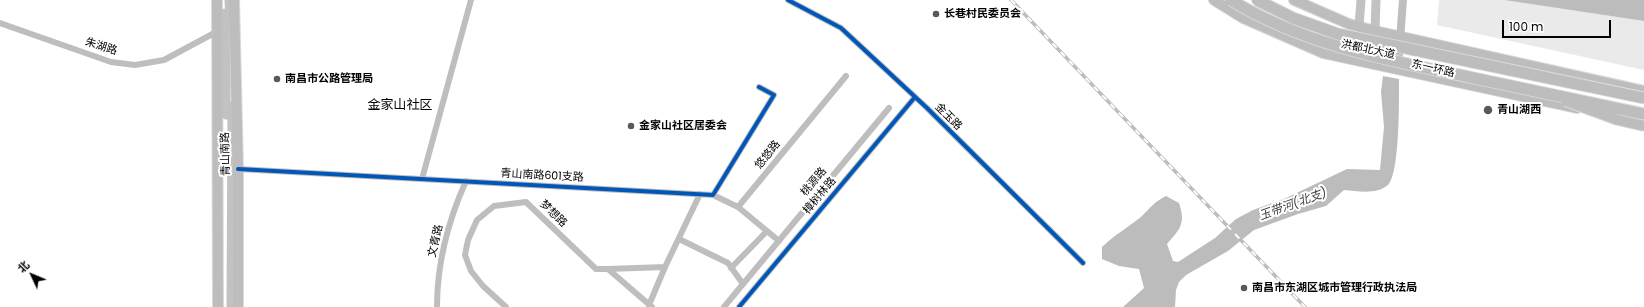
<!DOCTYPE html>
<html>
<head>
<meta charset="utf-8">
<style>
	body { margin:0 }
	#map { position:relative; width:1644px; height:307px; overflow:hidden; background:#fff; font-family:Poppins,"Noto Sans SC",sans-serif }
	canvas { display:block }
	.north { position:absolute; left:12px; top:255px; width:40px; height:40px; -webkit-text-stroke:3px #fff; paint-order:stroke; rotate:314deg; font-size:11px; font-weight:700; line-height:16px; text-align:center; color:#000 }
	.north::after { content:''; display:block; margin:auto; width:14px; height:18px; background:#000; clip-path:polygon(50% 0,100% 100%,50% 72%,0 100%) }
	.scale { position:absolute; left:1502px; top:20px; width:109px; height:18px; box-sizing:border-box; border:2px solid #000; border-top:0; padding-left:5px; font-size:12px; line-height:14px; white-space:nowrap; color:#000; -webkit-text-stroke:3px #fff; paint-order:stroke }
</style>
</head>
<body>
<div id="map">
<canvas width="1644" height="307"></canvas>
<div class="north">北</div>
<div class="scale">100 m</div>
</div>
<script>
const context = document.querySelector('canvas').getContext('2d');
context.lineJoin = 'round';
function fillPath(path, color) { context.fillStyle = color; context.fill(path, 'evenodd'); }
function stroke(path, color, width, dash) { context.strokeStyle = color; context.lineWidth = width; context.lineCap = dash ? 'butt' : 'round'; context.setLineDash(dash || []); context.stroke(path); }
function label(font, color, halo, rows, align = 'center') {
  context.font = font + ' Poppins,"Noto Sans SC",sans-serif'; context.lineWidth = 4; context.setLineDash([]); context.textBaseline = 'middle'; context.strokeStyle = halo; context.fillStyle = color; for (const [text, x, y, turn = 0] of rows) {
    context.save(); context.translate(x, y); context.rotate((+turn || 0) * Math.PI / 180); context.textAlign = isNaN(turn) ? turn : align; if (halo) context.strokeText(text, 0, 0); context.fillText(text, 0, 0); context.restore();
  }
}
const green = new Path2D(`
	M1439 0H1504L1644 21V70L1437 25Z`);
const water = new Path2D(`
	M1504 0H1644V21Z
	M1383 76 1399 79C1399 99 1400 173 1388 185 1376 195 1358 191 1344 190L1326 206 1298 214 1254 230 1228 251 1186 275 1179 282 1176 290 1175 307H1123L1144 288 1139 269 1119 266 1102 259V247C1114 235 1129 227 1142 216 1151 207 1154 202 1166 196L1179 203C1186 224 1180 229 1167 244L1173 261 1178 262 1215 238 1236 219 1253 210 1286 198 1347 169 1380 170 1384 127 1381 92Z`);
const minor = new Path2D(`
	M788 0 841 28 927 108 1083 263
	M0 23 111 62 135 65 164 60 218 31
	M238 169 713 195 774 95 759 87
	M422 179 471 0
	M713 195 738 207
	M679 239 728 263 743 284
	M779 241 738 207 846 76
	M731 268 767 231
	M608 269 665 267
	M649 305 665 267 700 194
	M437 307C437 263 448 221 466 181
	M506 307 483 286 471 271 465 255 468 240 477 220 494 206 526 202 596 269H608L652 307
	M724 307 889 108
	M739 307 915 97`);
const tertiary = new Path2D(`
	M1398 67 1403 0`);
const secondary = new Path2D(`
	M229 0 230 22
	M225 13 226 115
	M1359 27 1361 0
	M1375 31 1376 0
	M231 307 232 106`);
const primary = new Path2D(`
	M217 0 218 307
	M234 0 238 169V307
	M1214 0 1243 18 1323 53 1577 108
	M1294 0 1349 24 1375 31 1644 91`);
const rail = new Path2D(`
	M1011 0 1305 307`);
const primaryBridge = new Path2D(`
	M1566 101 1618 120 1644 126`);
const trunkBridge = new Path2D(`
	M1231 0C1302 44 1387 60 1469 77 1527 89 1586 102 1644 114
	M1257 0 1293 18 1338 34 1644 98`);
const cycleway = new Path2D(`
	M788 0 841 28 927 108 1083 263
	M238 169 713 195 774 95 759 87
	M739 307 915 97`);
const markers = [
	[936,14,4,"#595959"],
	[277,79,4,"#595959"],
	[1488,110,5,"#595959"],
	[631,126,4,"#595959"],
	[1244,288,4,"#595959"]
];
const poiNames = [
	["长巷村民委员会",944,14],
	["南昌市公路管理局",285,79],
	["青山湖西",1497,110],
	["金家山社区居委会",639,126],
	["南昌市东湖区城市管理行政执法局",1252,288]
];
const streetNames = [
	["朱湖路",101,47,17],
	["洪都北大道",1368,50,12],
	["东一环路",1433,69,13],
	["金玉路",948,117,45],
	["青山南路",226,154,-91],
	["悠悠路",768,155,-51],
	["青山南路601支路",542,176,3],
	["桃源路",814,182,-50],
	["樟树林路",820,196,-50],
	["梦想路",553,214,44],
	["文青路",436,241,-77]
];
const waterNames = [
	["玉带河(北支)",1293,205,-20]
];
const quarterNames = [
	["金家山社区",400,106]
];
fillPath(green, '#eaeaea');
fillPath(water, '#bcbcbc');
stroke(primary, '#dbdbdb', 12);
stroke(minor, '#bebebe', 6);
stroke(tertiary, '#bebebe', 8);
stroke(secondary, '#c2c2c2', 9);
stroke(primary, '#bdbdbd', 10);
stroke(rail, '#bdbdbd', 3.5);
stroke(rail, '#fff', 2, [6]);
stroke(primaryBridge, '#dbdbdb', 12, []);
stroke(trunkBridge, '#dbdbdb', 13, []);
stroke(primaryBridge, '#bdbdbd', 10);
stroke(trunkBridge, '#bdbdbd', 11);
stroke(cycleway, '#0057b8', 4);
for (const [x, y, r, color] of markers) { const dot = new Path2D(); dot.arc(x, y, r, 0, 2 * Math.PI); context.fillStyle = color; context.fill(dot); stroke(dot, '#fff', 1.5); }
label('bold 11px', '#000', '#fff', poiNames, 'left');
label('11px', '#000', '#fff', streetNames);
label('italic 12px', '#414141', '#fff', waterNames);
label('13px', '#000', '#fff', quarterNames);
</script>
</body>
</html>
